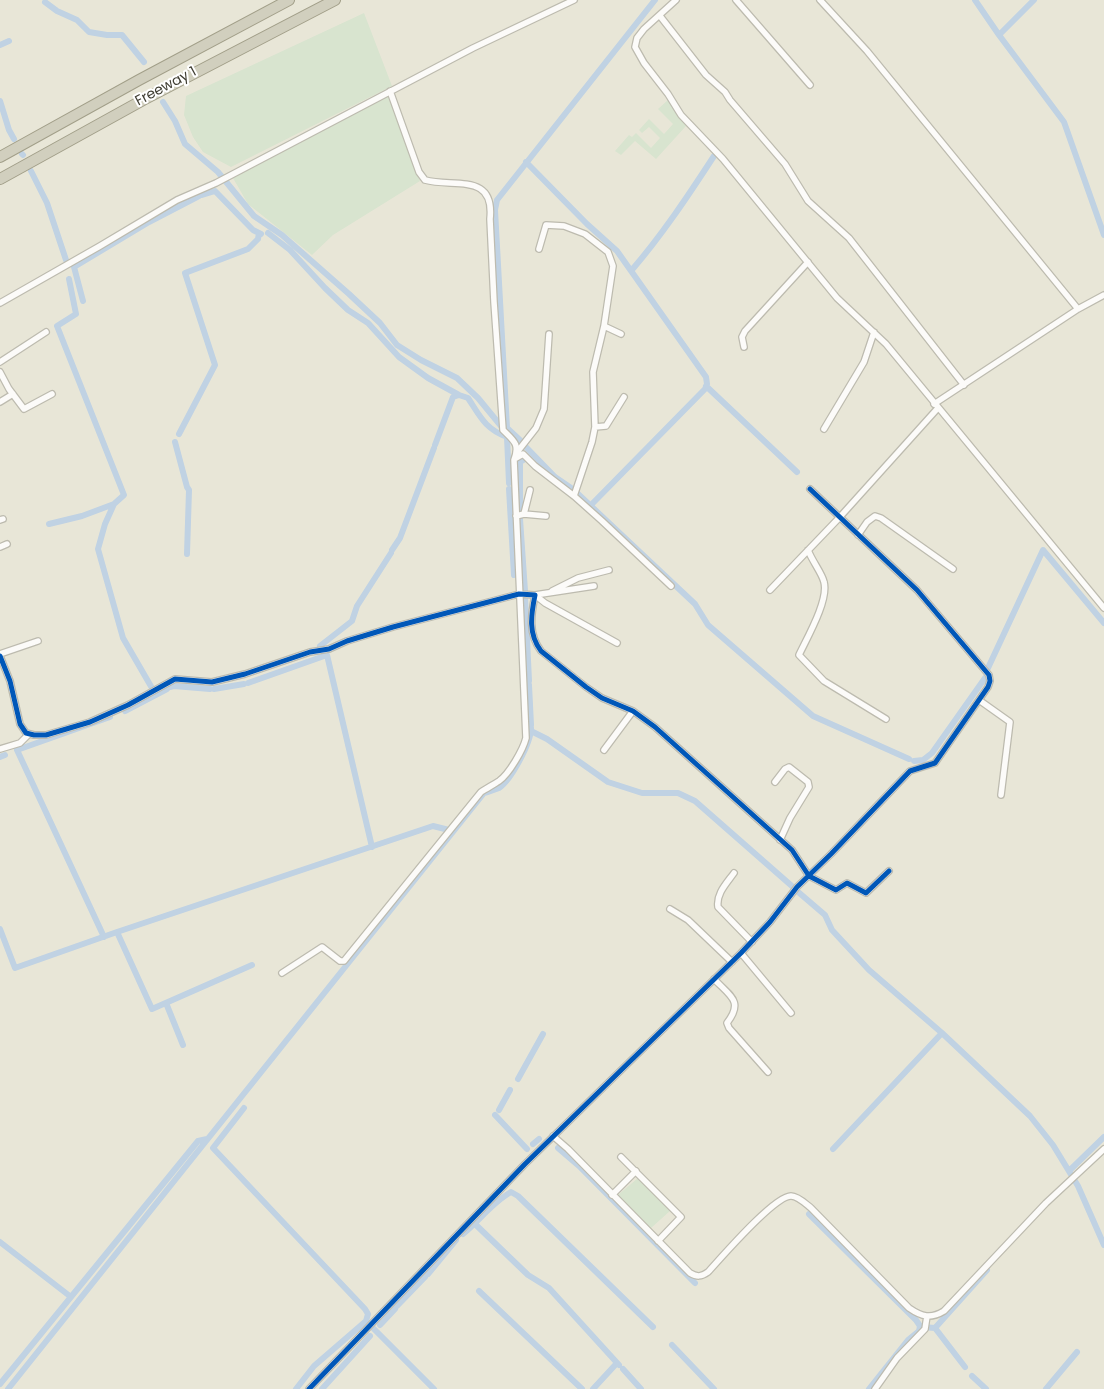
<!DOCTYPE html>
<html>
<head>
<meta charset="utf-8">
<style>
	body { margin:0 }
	canvas { display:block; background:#e8e6d7 }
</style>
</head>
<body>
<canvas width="1104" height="1389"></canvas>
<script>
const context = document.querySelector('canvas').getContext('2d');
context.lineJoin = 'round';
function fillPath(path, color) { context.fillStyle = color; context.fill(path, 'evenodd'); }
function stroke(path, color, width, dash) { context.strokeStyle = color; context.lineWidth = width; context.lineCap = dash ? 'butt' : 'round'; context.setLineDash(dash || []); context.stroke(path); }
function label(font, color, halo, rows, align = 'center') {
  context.font = font + ' Poppins,sans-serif'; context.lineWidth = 4; context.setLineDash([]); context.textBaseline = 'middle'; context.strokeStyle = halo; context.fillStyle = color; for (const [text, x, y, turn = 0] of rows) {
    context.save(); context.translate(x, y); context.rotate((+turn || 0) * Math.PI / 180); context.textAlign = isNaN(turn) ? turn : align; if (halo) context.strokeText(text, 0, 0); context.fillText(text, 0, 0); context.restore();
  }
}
const green = new Path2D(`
	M364 13 392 86 231 167 203 152 193 137 184 115 186 96Z
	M389 96 420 181 333 235 312 255 248 204 233 178Z
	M668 100 686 126 656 159 635 141 621 155 615 151 629 135 632 137 636 133 651 148 660 138 649 127 642 133 639 130 649 119 664 134 673 124 658 109Z
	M638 1178 670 1211 651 1228 618 1195Z`);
const canal = new Path2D(`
	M975 0 999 35 1064 122 1104 235
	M45 2 57 11 77 20 89 32 107 35H122L144 62
	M999 35 1034 0
	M0 45 9 41
	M0 101 9 130 14 139
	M163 102 175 121 185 144 218 172 254 216 282 235 349 294 380 323 397 345 421 360 457 378 478 398 501 426
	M22 154 23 155
	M526 162 587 224 617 251 706 377 707 384 705 389 591 505
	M31 171 47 203 66 260
	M202 195 215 191 253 230 261 234
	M268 233 290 250 325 288 348 310 368 323 399 357 428 378 459 395 468 398C480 416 485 429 507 437L509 483
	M631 271C662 235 688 196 714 156
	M69 279 76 314 57 326 124 495 114 504 105 524 98 549 123 638 156 695
	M83 301 74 267 149 222 199 196
	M706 386 797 472
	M179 434 215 365 185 273 248 249 258 239 259 233
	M175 442 187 487 189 490 187 554
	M522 442 507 428 495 210 497 200 655 0
	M435 445 453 397 459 395
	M524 445 555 477 574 490
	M509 489 514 575
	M577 493 695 604 708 625 813 716 909 759
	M520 513V462L525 459
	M520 519 525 591
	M49 524 82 516 114 504
	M392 550 400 538 434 448
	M525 597 529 681
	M320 646 352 621 357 606 391 553
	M988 668 1043 550 1104 623
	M248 683 327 655 372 847
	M529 685 531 725
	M170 687 174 686 210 689
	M214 689 244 684
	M125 711 167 689
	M531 731 547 739 608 782 642 793H678L695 801 793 887
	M0 757 5 755
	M914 761 923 760 932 753 985 678
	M797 891 825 915 832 930 869 970 942 1033 1030 1116 1053 1145 1078 1186 1104 1245
	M0 929 15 968 117 932
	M104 937 17 750 110 717
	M252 965 152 1009 117 932 433 826 453 831
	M166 1003 183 1045
	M518 1079 543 1034
	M244 1108 213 1148 365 1309 368 1314 366 1321 314 1366 296 1389
	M499 1110 510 1090
	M495 1115 527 1149
	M533 1144 539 1139
	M558 1148 579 1166 695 1283
	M833 1149 942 1033
	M1069 1171 1104 1137
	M809 1214 916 1320 920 1326 919 1331 908 1340 869 1389
	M475 1224 528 1275 549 1288 619 1365
	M463 1234C479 1221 493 1202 511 1192L518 1196 653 1327
	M0 1242 71 1297
	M428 1274 456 1240
	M479 1291 582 1389
	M397 1306 425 1277
	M367 1322 434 1389
	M380 1325 395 1309
	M922 1327 935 1328 987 1270
	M935 1328 965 1367
	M672 1345 714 1389
	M623 1369 641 1389
	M972 1376 986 1389
	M0 1384 198 1141 207 1139
	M8 1389 484 793C489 792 494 790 499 788 511 780 531 743 531 728
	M322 1389 370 1336
	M593 1389 617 1363
	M1046 1389 1077 1352`);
const street = new Path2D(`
	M676 0 644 29 637 38 635 47 644 63 668 94 681 115 723 159 837 298 886 344 1104 608
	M736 0 810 85
	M820 0 867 51 1078 309
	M660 16 706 75 725 92 730 100 785 164 808 201 849 238 964 385
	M539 249 546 225 564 226 585 234 608 252 613 266 604 326 593 372 595 427 592 442 574 496
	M0 303 100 246 177 200 216 183 473 48 574 0
	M604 326 621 334
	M744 347 742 337 745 331 808 262
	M0 362 46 332
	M0 372 9 389 24 409 52 394
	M0 402 13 394
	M934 404 1078 309 1104 295
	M595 427 606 426 624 397
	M824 429 864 362 874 332
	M518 451 536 428 544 409 549 334
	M516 458 523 454 535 466 574 496 602 521 671 586
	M524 514 530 490
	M516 516 524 514 546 516
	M0 520 3 519
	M858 535 867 522 875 516 881 518 953 569
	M0 547 7 544
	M808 550C812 561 822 573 824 582 829 600 807 638 799 655L824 681 886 719
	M594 586 535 595 545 603 617 643
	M770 590 839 518 938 408
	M552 591 578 578 609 570
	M0 654 38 641
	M0 656 10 681 20 724 26 733 34 735H46L90 722 128 705 175 679 212 682 245 674 310 652 329 649 347 641 393 627 519 594 535 595C531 615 528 634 541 651L586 687 602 698 633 711 655 727 792 850 809 876 836 890 847 883 866 893 889 871
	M979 700 1010 722 1001 795
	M0 749 20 743 29 734
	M604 750 633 711
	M775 782 785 769 789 767 808 782 809 787 790 818 780 840
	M734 873C726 884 716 894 718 907L752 942
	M670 909 688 920 732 962
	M741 953 791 1013
	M282 973 322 947 340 961H344L348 956 481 792C487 788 493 785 499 781 509 774 523 750 526 738L514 460C520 444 514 441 503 430L494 302 490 219C495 172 454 188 425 180L419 172 390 91
	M714 979C730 996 744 1001 727 1023L729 1028 768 1072
	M553 1136 568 1149 690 1273C697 1277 701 1277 708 1272 721 1258 774 1196 791 1196 798 1196 806 1204 811 1208L909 1308C922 1317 931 1319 944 1311L1046 1203 1104 1149
	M621 1157 681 1217 658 1241
	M612 1195 636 1171
	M309 1389 525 1164 741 953 770 922 797 887 831 854 910 771 935 763 988 687 990 681 989 675 917 590 810 489
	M875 1389 897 1358 925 1329 927 1316`);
const highway = new Path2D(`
	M0 157 139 80 289 0
	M0 179 143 100 335 0`);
const cycleway = new Path2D(`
	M0 656 10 681 20 724 26 733 34 735H46L90 722 128 705 175 679 212 682 245 674 310 652 329 649 347 641 393 627 519 594 535 595C531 615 528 634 541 651L586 687 602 698 633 711 655 727 792 850 809 876 836 890 847 883 866 893 889 871
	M309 1389 525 1164 741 953 770 922 797 887 831 854 910 771 935 763 988 687 990 681 989 675 917 590 810 489`);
const streetNames = [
	["Freeway 1",166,87,-28]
];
fillPath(green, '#d8e4cf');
stroke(canal, '#c0d2e3', 6);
stroke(street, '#bdbbaf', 8);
stroke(highway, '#a29f89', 12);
stroke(street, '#fcfbf9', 5.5);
stroke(highway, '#d1cfbe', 10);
stroke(cycleway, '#0057b8', 5);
label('14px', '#3f3d32', '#fff', streetNames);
</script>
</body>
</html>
